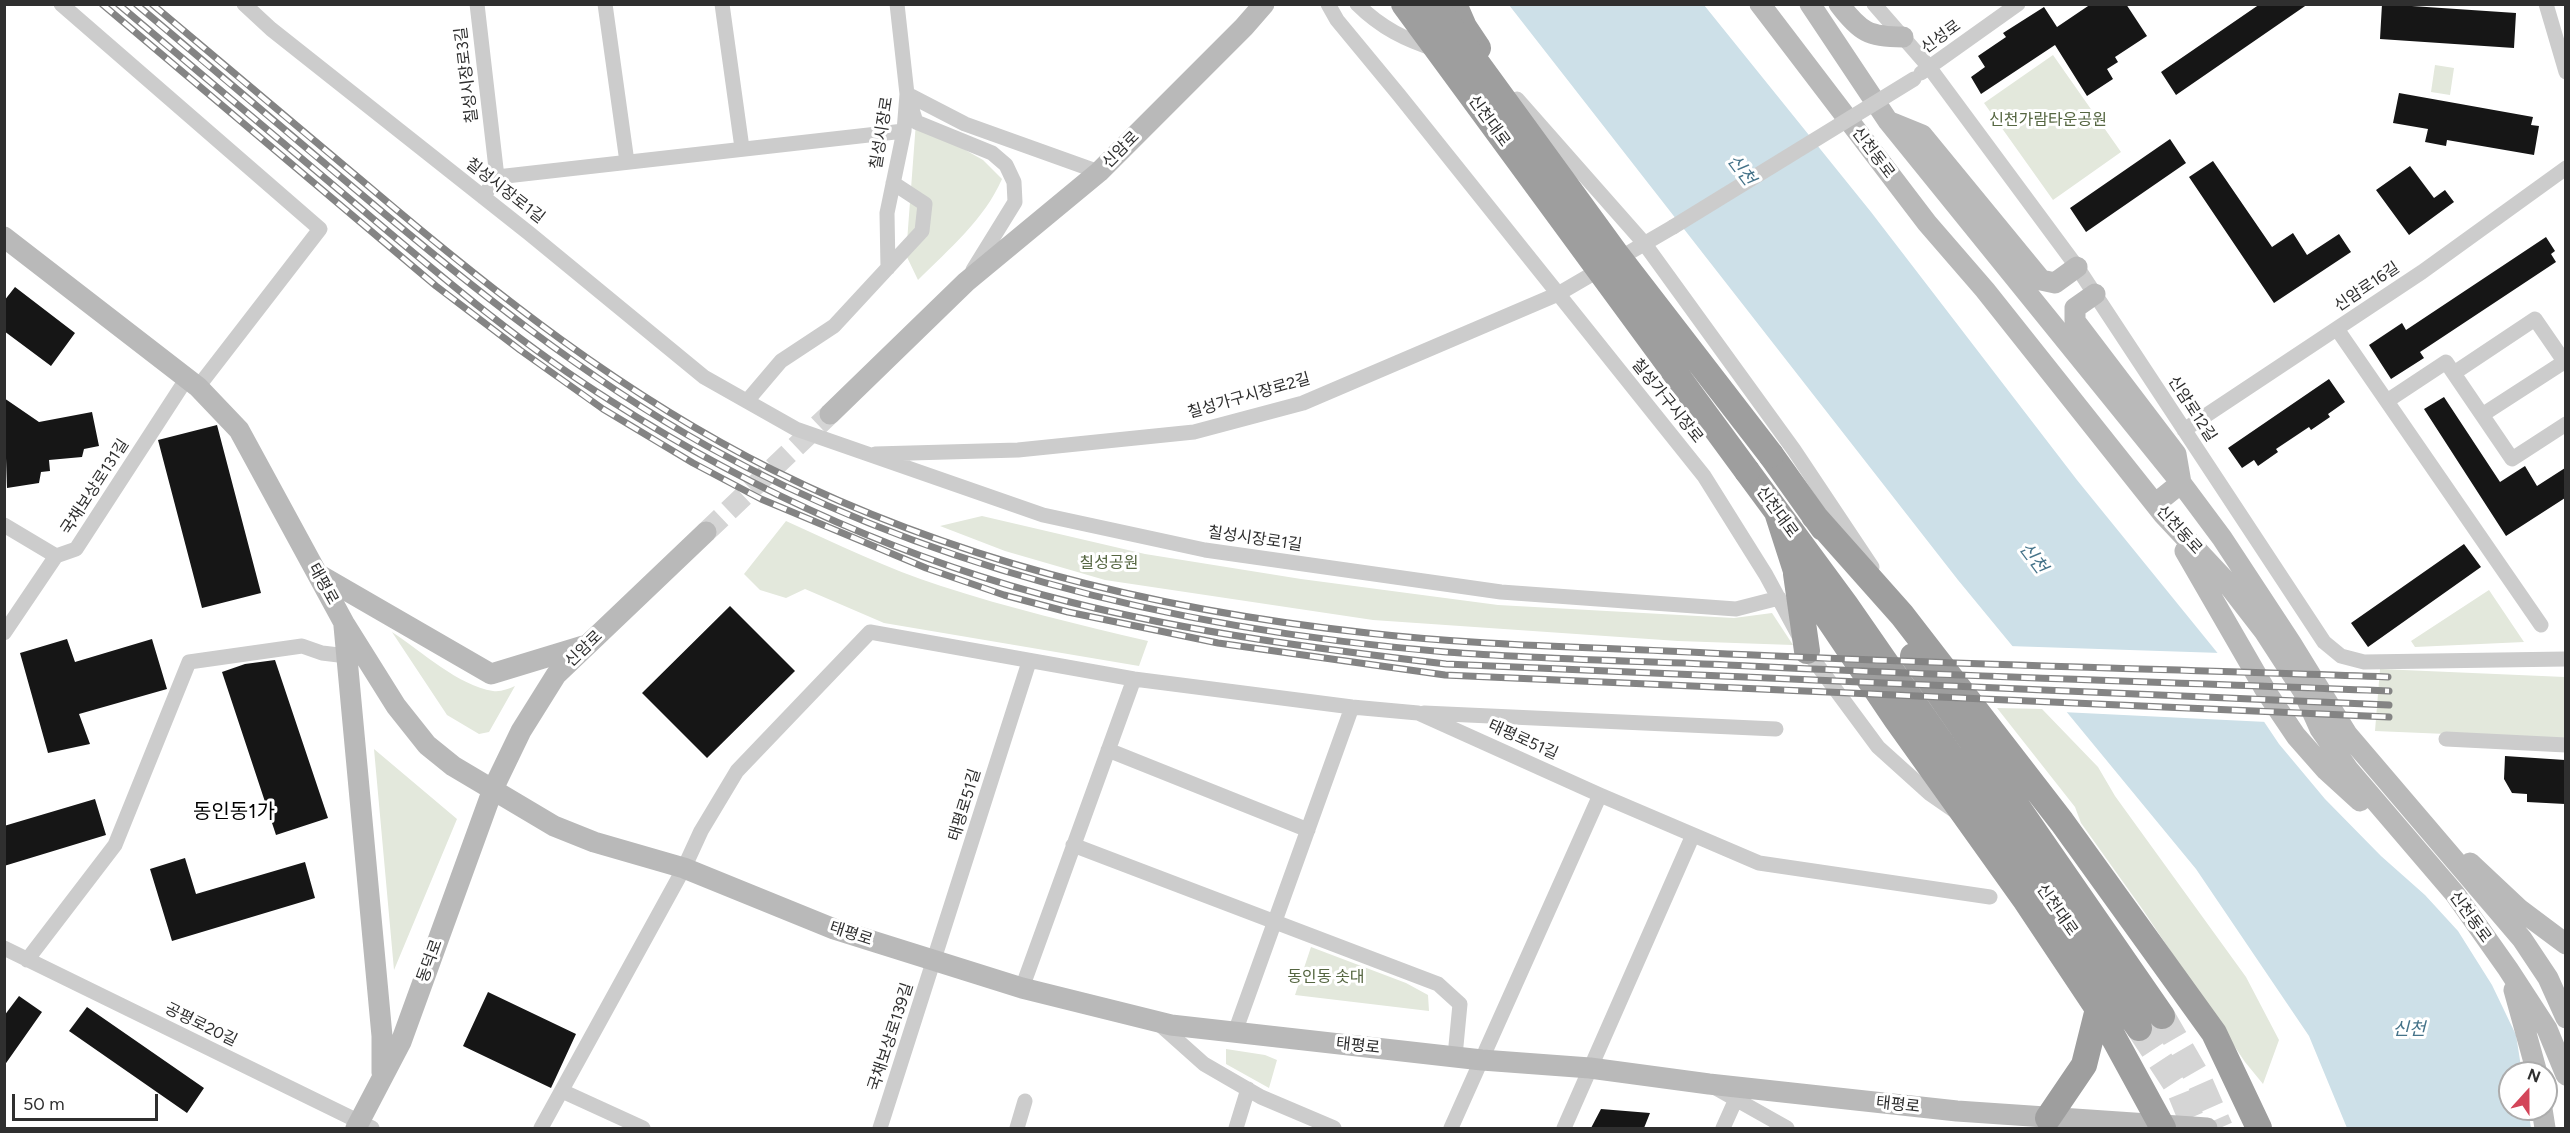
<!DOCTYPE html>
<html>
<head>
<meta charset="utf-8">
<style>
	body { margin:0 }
	#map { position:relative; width:2570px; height:1133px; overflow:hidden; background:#fff; font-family:Figtree,sans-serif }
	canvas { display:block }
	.frame { position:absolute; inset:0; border:6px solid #2f2f2f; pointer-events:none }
	.north { position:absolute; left:2498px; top:1061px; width:60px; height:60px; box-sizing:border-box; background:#fff; border:2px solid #acacac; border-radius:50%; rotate:21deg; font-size:16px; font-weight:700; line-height:24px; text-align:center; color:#2f2f2f }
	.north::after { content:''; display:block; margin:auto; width:21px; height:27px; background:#d34559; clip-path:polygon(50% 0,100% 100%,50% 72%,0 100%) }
	.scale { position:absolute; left:12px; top:1094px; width:146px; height:27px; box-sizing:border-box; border:3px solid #2f2f2f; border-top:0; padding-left:8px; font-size:18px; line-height:21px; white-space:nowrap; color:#2f2f2f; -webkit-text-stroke:4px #fff; paint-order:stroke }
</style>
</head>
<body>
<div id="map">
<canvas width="2570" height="1133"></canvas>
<div class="frame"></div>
<div class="north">N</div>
<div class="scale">50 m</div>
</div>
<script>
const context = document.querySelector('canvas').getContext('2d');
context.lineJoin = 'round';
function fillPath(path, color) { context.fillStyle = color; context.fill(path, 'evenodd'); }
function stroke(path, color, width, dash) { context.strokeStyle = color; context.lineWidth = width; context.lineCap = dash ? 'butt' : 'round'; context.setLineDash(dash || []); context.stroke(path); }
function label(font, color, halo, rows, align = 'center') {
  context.font = font + ' Figtree,"Noto Sans KR",sans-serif'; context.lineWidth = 6; context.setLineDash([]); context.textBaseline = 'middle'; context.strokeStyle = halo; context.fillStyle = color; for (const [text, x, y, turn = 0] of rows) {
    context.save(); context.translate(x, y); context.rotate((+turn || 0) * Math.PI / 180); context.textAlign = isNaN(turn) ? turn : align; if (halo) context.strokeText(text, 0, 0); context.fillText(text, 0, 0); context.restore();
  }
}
const green = new Path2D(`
	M2053 55 2121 152 2053 200 1984 103Z
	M2435 65 2454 68 2450 95 2431 92Z
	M916 122 983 160 1002 179C984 220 949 249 918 280L906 255Z
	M982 516 1145 554 1301 579 1498 605 1734 618 1772 613 1793 645 1678 641 1373 620 1105 580 1005 551 940 526Z
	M786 521C837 544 888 569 941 586 1009 608 1079 625 1148 641L1139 666 884 623 805 589 786 598 760 590 744 574Z
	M2489 590 2524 642 2415 647 2411 641Z
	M392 632C421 651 459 686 493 691 501 692 508 689 515 686L489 732 479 734 447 715Z
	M2380 669 2565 677V739L2375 731Z
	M1997 708 2042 709 2098 767 2115 796 2246 977 2279 1040 2263 1084 2245 1062 2143 910 2081 823 2075 807Z
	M374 749 457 819 394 970Z
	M1311 947 1406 983 1428 995 1429 1011 1295 995Z
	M1226 1049 1265 1055 1277 1060 1269 1088 1226 1064Z`);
const water = new Path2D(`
	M1509 5H1704L1871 212 2077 480 2220 656 2279 744 2325 799 2381 856 2425 895 2458 931 2492 985 2516 1035 2522 1073H2510V1109H2528L2531 1128H2347L2309 1036 2196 869 1958 580Z`);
const pier = new Path2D(`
	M2008 646 2221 653 2267 722 2062 712Z`);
const building = new Path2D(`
	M2091 4H2126L2147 36 2115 57 2118 62 2107 69 2113 79 2087 96 2055 45 1981 94 1971 77 1985 67 1978 56 2006 37 2003 33 2044 7 2057 27Z
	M2260 4H2308L2176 95 2161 72Z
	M2382 4 2516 13 2514 48 2380 39Z
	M2399 93 2533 117 2531 125 2539 126 2534 155 2447 140 2446 146 2425 142 2428 129 2393 123Z
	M2170 139 2186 163 2086 232 2070 208Z
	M2213 161 2272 247 2293 233 2307 255 2339 234 2351 252 2274 303 2189 177Z
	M2410 166 2434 198 2445 190 2454 202 2409 235 2376 190Z
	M2546 237 2555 251 2551 254 2556 262 2420 352 2424 358 2391 379 2369 345 2402 323 2406 330Z
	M15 287 75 333 51 366 4 331V301Z
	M2329 379 2345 402 2328 414 2330 417 2311 430 2309 427 2276 449 2278 452 2258 466 2254 460 2242 468 2228 448Z
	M2444 397 2500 482 2525 466 2537 486 2565 468V498L2506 536 2424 409Z
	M4 398 39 422 92 412 99 446 84 449 82 457 49 460 50 471 41 472 39 483 7 488Z
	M217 425 261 593 202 608 158 440Z
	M2464 544 2481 567 2368 647 2351 623Z
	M730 606 795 671 707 758 642 693Z
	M67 639 75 662 152 639 167 689 79 714 90 744 48 753 20 653Z
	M275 660 328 818 276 835 222 672 245 664Z
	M2505 756 2565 760V804L2527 802V794L2512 793 2504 779Z
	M95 799 106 835 4 866V826Z
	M185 858 196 894 305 862 315 898 172 941 150 869Z
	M488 992 576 1034 551 1088 463 1046Z
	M19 996 42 1012 4 1066V1016Z
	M87 1007 204 1088 187 1113 69 1031Z
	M1601 1109 1650 1113 1644 1128H1591Z`);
const secondaryTunnel = new Path2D(`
	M706 532 830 414`);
const trunkTunnel = new Path2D(`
	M2162 1016 2199 1080 2220 1128
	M2139 1028 2179 1089 2195 1128`);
const minor = new Path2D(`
	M61 4 320 229 198 387
	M244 4 271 29 530 234 704 377 796 429 1043 515 1205 550 1501 592 1736 609 1779 598
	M477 4 497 177
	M605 4 627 162
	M722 4 742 148
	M1328 4 1337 20 1399 95 1704 476 1766 575 1807 651 1878 747 1929 793 1955 811
	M1357 4C1381 28 1406 40 1437 50
	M1874 4 1929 67 2077 267 2324 642 2341 656 2364 662 2566 659
	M2546 4 2566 72
	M1921 73 2018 4
	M907 94 965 124 1099 172
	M1517 99 1644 243 1794 450 1872 567
	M909 100 916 122 992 153 1006 165 1014 182 1015 202 973 270
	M483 197 497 177 904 131
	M888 268 887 213 904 131 907 94 897 4
	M2337 329 2541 625
	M2454 373 2535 319 2566 364
	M747 401 781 361 834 326 922 231 925 204 893 183
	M2387 401 2446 362 2512 459 2566 424
	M2482 415 2564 362
	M2184 430 2422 272 2566 168
	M875 454 1018 450 1194 432 1303 403 1558 294 1673 227
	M4 525 56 556
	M4 633 56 556 76 549 187 378
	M1424 713 1776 729
	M2446 739 2566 745
	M1108 750 1308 830
	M1073 845 1438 984 1460 1004 1455 1056
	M4 948 372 1128
	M27 960 115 845 189 662 302 646 322 653 347 656
	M1022 988 1134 679
	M1158 1023 1204 1064 1261 1097 1334 1128
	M1235 1032 1352 707
	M1714 1087 1787 1128
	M562 1091 643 1128
	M541 1128 684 868 701 831 737 771 870 632 1134 679 1352 707 1418 713 1600 795 1759 863 1990 897
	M880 1128 1029 662
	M1017 1128 1025 1101
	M1236 1128 1248 1089
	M1451 1128 1600 795
	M1564 1128 1693 835
	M1723 1128 1736 1099`);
const secondary = new Path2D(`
	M1760 4 1927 223 1985 290 2163 514 2223 578 2264 631 2303 691 2320 729 2348 769 2455 894 2508 969 2547 1029 2566 1075
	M1810 4 1888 121 2181 483 2222 538 2291 643 2347 734 2522 939 2548 978 2566 1018
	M1839 4C1860 32 1869 37 1903 37
	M1890 122 1922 135 2041 280 2055 283 2077 267
	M4 237 198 387 239 430 344 623 396 706 427 745 453 766 554 826 594 842 684 868 834 929 1022 988 1171 1025 1482 1060 1590 1068 1709 1084 1957 1111 2207 1128
	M2095 294 2075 308V321L2176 454 2181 483 2155 504
	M830 414 966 282 1099 172 1244 27 1264 4
	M2185 551 2267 693 2296 736 2326 770 2360 801
	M318 574 491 674 583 646
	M344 626 382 1036V1073
	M2470 863 2519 909 2566 944
	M2514 990 2537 1073
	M2542 1109 2545 1128
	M356 1128 401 1042 493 789 521 731 556 675 706 532`);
const trunk = new Path2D(`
	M1454 4 1464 27 1478 48
	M1771 455 1823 528
	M1747 471 1845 604 2139 1028
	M1777 512 1796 571 1896 719 2026 901 2098 1009 2163 1128
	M1814 516 1902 615 2062 822 2214 1033 2259 1128
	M1796 574 1807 651
	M1913 656 2162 1016
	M2048 1118 2084 1065 2098 1009`);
const rail = new Path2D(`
	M102 4 436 286 520 350 603 409 693 463 761 499 926 568 1004 595 1068 612 1218 643 1445 675 2389 717
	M118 4C196 70 274 135 352 201 435 271 518 343 611 401 752 491 907 561 1070 602 1194 633 1319 649 1446 664L2389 705
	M136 4C211 68 286 131 361 194 470 286 582 376 707 446 932 571 1190 631 1446 652 1539 659 1634 661 1727 665 1948 676 2168 682 2389 691
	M152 4C223 64 294 124 366 184 493 292 623 395 773 470 958 562 1163 611 1368 633 1481 646 1595 647 1708 653 1935 664 2162 669 2388 677`);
const minorBridge = new Path2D(`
	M1673 227 1914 79`);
const trunkBridge = new Path2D(`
	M1404 4 1747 471
	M1434 4 1616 254 1771 455`);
const streetNames = [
	["신성로",1941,37,-36],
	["칠성시장로3길",467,75,-97],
	["신천대로",1489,121,54],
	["칠성시장로",882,133,-81],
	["신암로",1121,150,-45],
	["신천동로",1873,153,53],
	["칠성시장로1길",505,191,38],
	["신암로16길",2367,287,-34],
	["칠성가구시장로2길",1249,396,-16],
	["칠성가구시장로",1667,401,51],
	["신암로12길",2192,409,57],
	["국채보상로131길",95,487,-57],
	["신천대로",1777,512,54],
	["신천동로",2179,530,48],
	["칠성시장로1길",1255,539,8],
	["태평로",323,584,61],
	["신암로",584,649,-44],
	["태평로51길",1523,740,24],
	["태평로51길",965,805,-73],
	["신천대로",2057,910,55],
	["신천동로",2470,917,54],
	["태평로",851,934,18],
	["동덕로",430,961,-70],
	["공평로20길",201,1025,26],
	["국채보상로139길",891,1037,-72],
	["태평로",1358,1046,6],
	["태평로",1898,1105,6]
];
const parkNames = [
	["신천가람타운공원",2048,120],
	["칠성공원",1109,563],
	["동인동 솟대",1326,977]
];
const waterNames = [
	["신천",1741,170,53],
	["신천",2033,558,53],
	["신천",2409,1030]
];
const quarterNames = [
	["동인동1가",234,812]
];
fillPath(green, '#e3e8dc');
fillPath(water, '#cde0e8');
fillPath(pier, '#fff');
fillPath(building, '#161616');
stroke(secondaryTunnel, '#d5d5d5', 21, [21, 10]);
stroke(trunkTunnel, '#d5d5d5', 26, [26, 13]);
stroke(minor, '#ccc', 15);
stroke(secondary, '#b9b9b9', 21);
stroke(trunk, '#9e9e9e', 26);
stroke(rail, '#848484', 7);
stroke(rail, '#fff', 4.5, [14]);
stroke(minorBridge, '#ccc', 15);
stroke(trunkBridge, '#9e9e9e', 26);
label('16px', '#2f2f2f', '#fff', streetNames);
label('16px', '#556641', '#fff', parkNames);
label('italic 18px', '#457389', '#fff', waterNames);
label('20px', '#000', '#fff', quarterNames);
</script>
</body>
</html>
